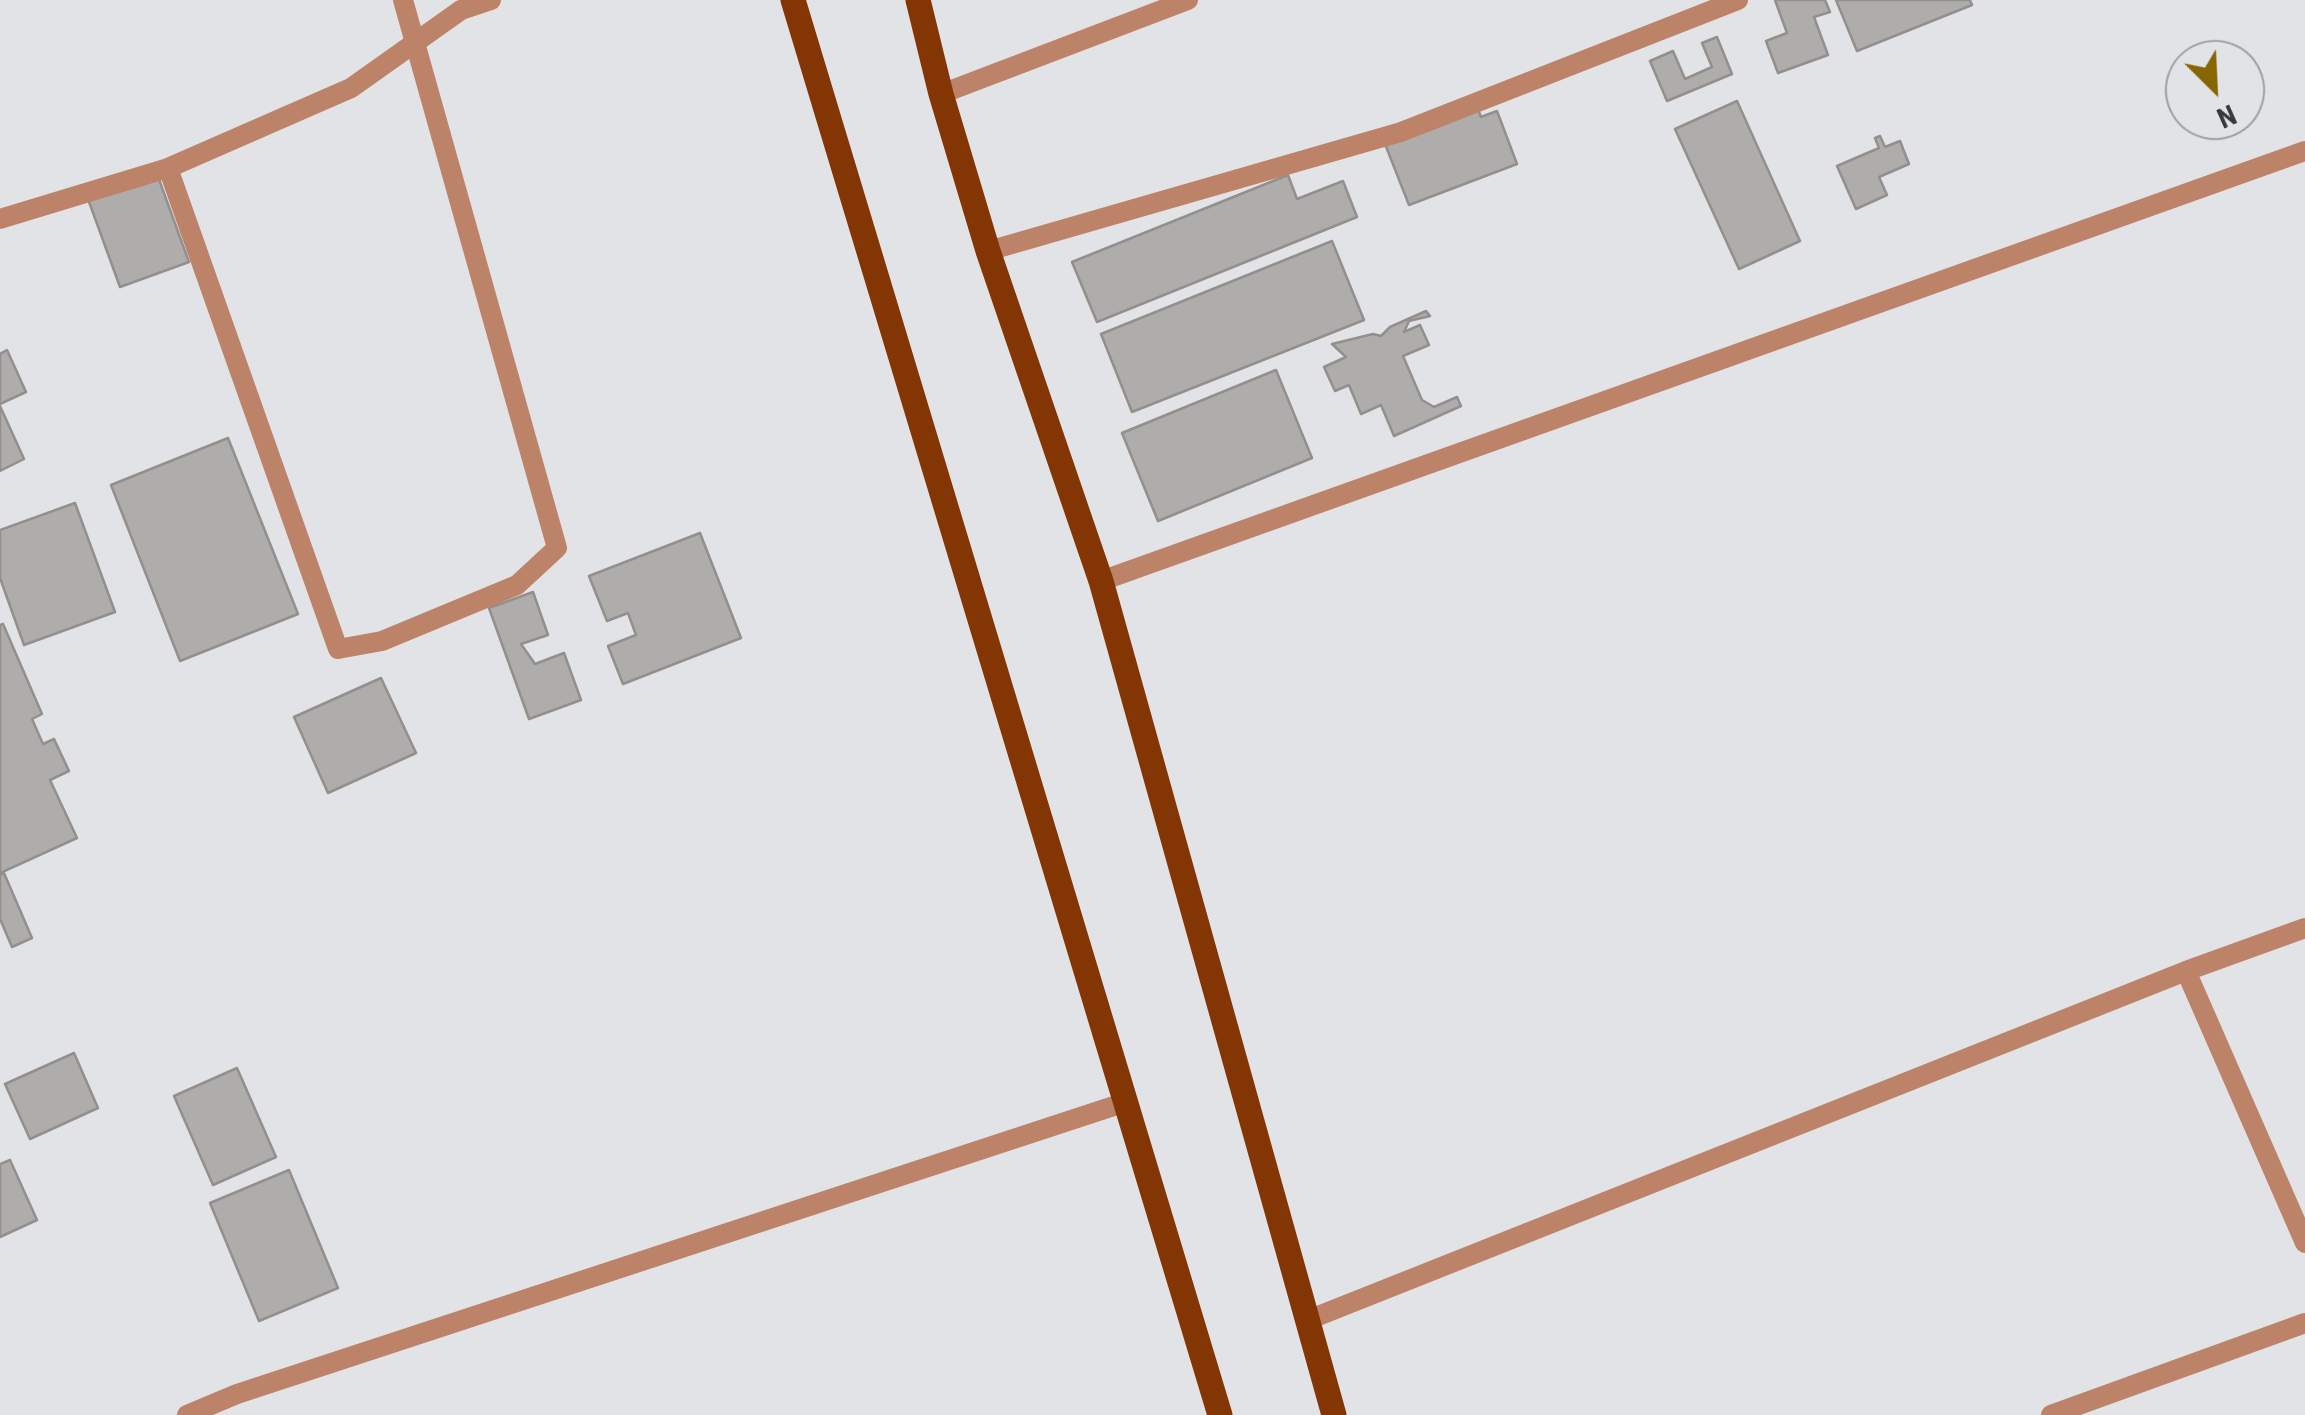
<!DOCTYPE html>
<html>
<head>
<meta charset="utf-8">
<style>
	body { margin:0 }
	#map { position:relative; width:2305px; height:1415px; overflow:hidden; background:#e2e3e6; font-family:"Roboto Condensed",sans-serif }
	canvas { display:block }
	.north { position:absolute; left:2165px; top:40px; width:100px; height:100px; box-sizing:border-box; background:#e2e3e6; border:2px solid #9e9fa1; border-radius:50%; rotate:156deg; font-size:28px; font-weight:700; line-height:40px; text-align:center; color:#373839 }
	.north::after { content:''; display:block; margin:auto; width:35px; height:45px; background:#856600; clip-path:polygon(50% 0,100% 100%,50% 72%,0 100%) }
</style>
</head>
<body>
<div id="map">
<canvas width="2305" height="1415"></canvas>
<div class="north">N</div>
</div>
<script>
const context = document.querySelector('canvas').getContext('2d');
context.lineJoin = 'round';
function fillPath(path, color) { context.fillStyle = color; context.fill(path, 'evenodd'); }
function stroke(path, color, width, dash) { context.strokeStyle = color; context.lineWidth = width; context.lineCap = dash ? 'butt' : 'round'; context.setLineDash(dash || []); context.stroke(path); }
const building = new Path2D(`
	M1775 0H1825L1830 12 1814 17 1828 55 1778 73 1766 41 1787 33Z
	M1836 0H1970L1972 5 1857 51Z
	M1717 37 1732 74 1667 101 1650 61 1673 51 1685 79 1712 67 1702 43Z
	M1737 101 1800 241 1739 269 1675 129Z
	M1478 109 1481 117 1497 111 1517 164 1409 205 1385 144Z
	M1880 136 1885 147 1900 141 1909 164 1879 177 1887 195 1856 209 1837 166 1879 148 1875 138Z
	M157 174 189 262 120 287 88 199Z
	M1288 175 1297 199 1343 181 1357 217 1097 322 1072 262Z
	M1332 241 1364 320 1132 412 1101 334Z
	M1426 311 1430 316 1409 321 1404 332 1420 325 1429 345 1403 356 1422 400 1434 407 1457 397 1461 406 1394 436 1381 405 1361 414 1349 385 1335 391 1324 367 1346 357 1332 344 1373 334 1381 336 1390 327Z
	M7 350 26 392 0 404V354Z
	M1276 370 1312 458 1158 521 1122 433Z
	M0 406 24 459 0 471Z
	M228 438 298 614 180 661 111 485Z
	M75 503 115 612 24 645 0 578V530Z
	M700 533 741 638 623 684 608 646 636 635 628 613 607 621 589 576Z
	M533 592 548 635 521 644 535 664 564 653 581 700 529 719 489 608Z
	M3 624 42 714 32 719 43 744 54 739 69 771 50 780 77 838 0 873V625Z
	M381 678 416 753 328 793 294 717Z
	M4 873 32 938 12 947 0 919V875Z
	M74 1053 98 1108 30 1139 5 1084Z
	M237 1068 276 1157 213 1185 174 1096Z
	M10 1160 37 1220 0 1237V1164Z
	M289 1170 338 1288 259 1321 210 1203Z`);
const street = new Path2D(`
	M941 94 1188 0
	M168 168 338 649 382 641 517 585 557 548 403 0
	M0 219 168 168 351 88 461 10 491 0
	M988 251 1401 132 1738 0
	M1101 581 2305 151
	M2186 971 2305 1243
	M1308 1320 2186 971 2305 928
	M187 1415 237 1394 1126 1102
	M2051 1415 2305 1323`);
const primary = new Path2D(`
	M793 0 1220 1415
	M918 0 941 94 988 251 1101 581 1334 1415`);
fillPath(building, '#afadab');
stroke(building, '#928f8d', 2.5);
stroke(street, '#bc8369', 20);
stroke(primary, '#843504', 25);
</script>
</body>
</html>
